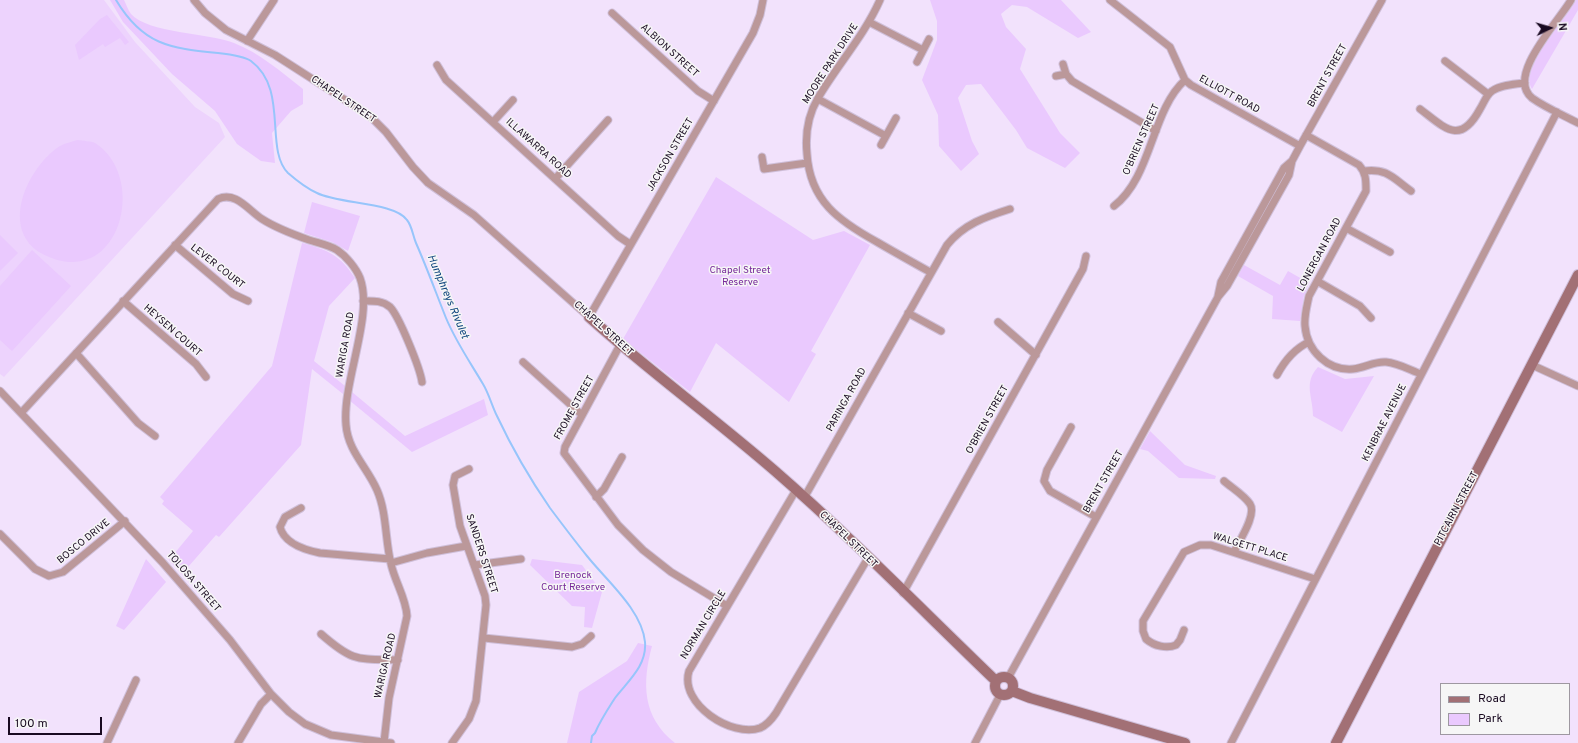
<!DOCTYPE html>
<html>
<head>
<meta charset="utf-8">
<style>
	body { margin:0 }
	#map { position:relative; width:1578px; height:743px; overflow:hidden; background:#f2e2fc; font-family:Overpass,sans-serif }
	canvas { display:block }
	.legend { position:absolute; left:1440px; top:683px; width:130px; height:52px; box-sizing:border-box; background:#f6f6f6; border:1px solid #9e98a1; margin:0; padding:5px 7px; list-style:none; font-size:12px; color:#190a21 }
	.legend li { display:flex; align-items:center; gap:8px; height:20px }
	.legend b { width:20px; border:1px solid #9e98a1 }
	.north { position:absolute; left:1530px; top:8px; width:40px; height:40px; -webkit-text-stroke:3px #f6f6f6; paint-order:stroke; rotate:85deg; font-size:11px; font-weight:700; line-height:16px; text-align:center; color:#190a21 }
	.north::after { content:''; display:block; margin:auto; width:14px; height:18px; background:#190a21; clip-path:polygon(50% 0,100% 100%,50% 72%,0 100%) }
	.scale { position:absolute; left:8px; top:717px; width:94px; height:18px; box-sizing:border-box; border:2px solid #190a21; border-top:0; padding-left:5px; font-size:12px; line-height:14px; white-space:nowrap; color:#190a21; -webkit-text-stroke:3px #f6f6f6; paint-order:stroke }
</style>
</head>
<body>
<div id="map">
<canvas width="1578" height="743"></canvas>
<ul class="legend">
<li><b style="height:5px;background:#a27075"></b>Road</li>
<li><b style="height:11px;background:#eac9fe"></b>Park</li>
</ul>
<div class="north">N</div>
<div class="scale">100 m</div>
</div>
<script>
const context = document.querySelector('canvas').getContext('2d');
context.lineJoin = 'round';
function fillPath(path, color) { context.fillStyle = color; context.fill(path, 'evenodd'); }
function stroke(path, color, width, dash) { context.strokeStyle = color; context.lineWidth = width; context.lineCap = dash ? 'butt' : 'round'; context.setLineDash(dash || []); context.stroke(path); }
function label(font, color, halo, rows, align = 'center') {
  context.font = font + ' Overpass,sans-serif'; context.lineWidth = 3; context.setLineDash([]); context.textBaseline = 'middle'; context.strokeStyle = halo; context.fillStyle = color; for (const [text, x, y, turn = 0] of rows) {
    context.save(); context.translate(x, y); context.rotate((+turn || 0) * Math.PI / 180); context.textAlign = isNaN(turn) ? turn : align; if (halo) context.strokeText(text, 0, 0); context.fillText(text, 0, 0); context.restore();
  }
}
const built = new Path2D(`
	M0 0H104L135 42 195 107 219 123 225 137 4 377 0 374Z`);
const green = new Path2D(`
	M110 0H124C126 4 128 10 131 14 147 33 210 33 234 43 260 53 281 72 303 89V104L291 111 272 133 275 163 261 161 237 144 215 111 172 74 123 22Z
	M930 0H1061L1091 32 1078 38 1027 7 1012 5 1001 14 1006 27 1026 49 1020 69 1060 133 1080 153 1065 168 1027 148 1016 130 981 84 966 85 958 98 972 141 979 154 961 171 939 146 938 115 922 80 937 40V21Z
	M1576 0H1578V10L1532 89C1519 67 1566 20 1576 0Z
	M107 15 129 42 125 45 120 38 105 47 103 44 79 60 75 45 100 19Z
	M77 140C83 141 91 141 95 143 151 179 117 297 39 252 0 226 28 167 60 146 65 143 72 142 77 140Z
	M716 177 813 240 844 231 870 245 811 351 816 354 789 402 716 343 690 392 623 339Z
	M312 202 360 216 348 251 332 242 304 233Z
	M0 235 18 253 0 271Z
	M302 243C328 250 340 255 355 278L329 306 314 361 345 386 343 394 312 369 301 445 219 537 216 535 182 574 169 560 193 531 162 504 164 501 160 497 272 366Z
	M32 250 71 286 12 351 0 340V286Z
	M1244 265 1280 285 1288 271 1309 283 1304 296 1300 321 1272 319 1273 296 1238 276Z
	M1318 367 1345 379 1374 376 1342 432 1313 416C1313 397 1303 383 1318 367Z
	M352 392 405 436 484 399 488 415 412 452 349 400Z
	M1150 431 1185 465 1216 476 1215 479 1179 478 1148 451 1140 449Z
	M146 559 166 582 124 630 116 626Z
	M532 559 582 565 602 592 592 628 584 627 585 607 572 606 530 565Z
	M638 643 652 646C642 683 642 717 675 743H567L579 692 627 661Z`);
const stream = new Path2D(`
	M116 0C143 45 169 48 218 53 227 54 244 56 251 61 289 89 264 149 288 173 296 180 308 189 317 193 338 204 395 202 407 220 412 226 413 236 416 243 427 268 436 293 446 318 456 342 470 362 483 384 489 394 492 406 497 416 512 448 530 479 550 508 562 524 574 540 587 556 606 580 642 610 645 642 647 666 628 681 615 698 608 709 600 721 595 733L592 736 591 743`);
const street = new Path2D(`
	M194 0 205 13 226 30 275 55 370 116 386 132 413 167 428 183 474 215 589 317 753 33 760 15 763 0
	M880 0C864 36 838 64 818 98 808 115 805 134 807 154 810 201 839 221 877 242 894 252 912 262 930 272
	M1110 0 1170 47 1185 80 1191 85 1300 146
	M1571 0C1560 20 1505 76 1532 98 1546 108 1563 115 1578 123
	M612 13 698 91 714 101
	M869 22 923 50
	M247 41 274 0
	M1445 61 1488 94
	M917 62 929 39
	M1063 64 1066 74 1072 81 1156 131
	M437 65 446 80 618 236 630 244
	M1056 76 1066 74
	M818 99 886 136
	M1420 109C1445 128 1460 146 1480 109 1484 103 1486 95 1492 91 1500 85 1515 84 1525 83
	M493 122 513 100
	M1306 135 1359 165C1366 173 1366 180 1366 191L1309 296C1307 306 1304 316 1305 326 1307 351 1328 371 1353 369 1365 368 1374 361 1386 362 1398 363 1410 370 1421 374
	M881 145 896 118
	M762 157 764 169 807 163
	M1364 171C1387 168 1393 178 1411 191
	M555 179 608 120
	M1114 206C1152 177 1151 111 1185 80
	M1346 228 1390 252
	M175 245 233 294 248 301
	M1317 281 1360 306 1371 318
	M1218 296 1221 282 1284 168 1292 161
	M123 301 196 364 206 377
	M363 301C372 301 382 300 390 307 399 316 420 368 422 382
	M908 313 941 331
	M998 322 1036 355
	M620 345 565 447 564 453 618 525 643 550 671 572 727 606
	M76 353 138 423 155 436
	M523 362 582 415
	M1532 365 1578 386
	M1277 375C1285 360 1294 349 1309 342
	M0 391 163 563 230 640 271 694 289 712 305 724 331 735 391 743
	M21 413 218 199C236 191 248 210 262 219 276 228 292 234 309 240 318 243 329 245 337 250 346 256 356 268 360 278 374 316 342 382 346 425 348 451 367 467 377 490 387 513 385 540 391 564 395 582 406 598 407 616L389 698 384 742
	M1071 427 1047 470 1044 481 1050 491 1096 517
	M1224 481C1232 488 1244 495 1250 504 1257 515 1239 541 1234 552
	M796 490 689 671C679 704 732 738 760 728 767 725 772 719 776 713L868 558
	M596 497 604 489 622 457
	M804 498 947 245C964 224 985 217 1010 209
	M301 508 285 517 280 527C284 543 305 550 320 553L390 559
	M0 534 35 569 49 576 63 572 125 521
	M391 563 427 553 466 546
	M475 565 521 559
	M903 593 1083 269 1086 256
	M1184 630 1180 640 1176 645C1167 649 1154 646 1146 639L1143 631V621L1184 552 1200 545H1211L1315 579
	M321 634C353 662 357 659 398 660
	M484 638 572 647 582 644 591 636
	M1008 678 1218 297 1227 286 1289 175 1292 161 1300 146 1382 0
	M107 743 136 680
	M238 743 261 704 271 694
	M452 743 469 719 476 701 486 605 485 596 460 526 453 485 455 476 469 469
	M975 743 1000 695
	M1231 743 1557 112`);
const secondary = new Path2D(`
	M589 317C649 371 714 418 775 471 852 538 923 611 996 681
	M995 686a9 9 0 1 1 18 0a9 9 0 1 1-18 0Z
	M1012 691 1030 698 1185 743
	M1336 743 1578 275`);
const streetNames = [
	["ALBION STREET",669,51,42],
	["MOORE PARK DRIVE",831,64,-57],
	["BRENT STREET",1328,76,-61],
	["ELLIOTT ROAD",1229,95,29],
	["CHAPEL STREET",343,100,34],
	["O'BRIEN STREET",1142,140,-66],
	["ILLAWARRA ROAD",538,149,42],
	["JACKSON STREET",671,155,-60],
	["LONERGAN ROAD",1320,255,-62],
	["LEVER COURT",217,267,38],
	["CHAPEL STREET",603,329,42],
	["HEYSEN COURT",172,331,41],
	["WARIGA ROAD",346,345,-80],
	["PARINGA ROAD",847,400,-61],
	["FROME STREET",575,408,-61],
	["O'BRIEN STREET",988,420,-61],
	["KENBRAE AVENUE",1385,423,-63],
	["BRENT STREET",1104,482,-60],
	["PITCAIRN STREET",1457,509,-62],
	["CHAPEL STREET",848,540,44],
	["BOSCO DRIVE",84,542,-39],
	["WALGETT PLACE",1250,548,17],
	["SANDERS STREET",481,554,72],
	["TOLOSA STREET",193,582,49],
	["NORMAN CIRCLE",704,625,-59],
	["WARIGA ROAD",386,666,-77]
];
const parkNames = [
	["Chapel Street",740,271],
	["Reserve",740,283],
	["Brenock",573,576],
	["Court Reserve",573,588]
];
const waterNames = [
	["Humphreys Rivulet",447,297,67]
];
fillPath(built, '#edd3fd');
fillPath(green, '#eac9fe');
stroke(stream, '#97c5fb', 2);
stroke(street, '#cfbfd9', 9);
stroke(secondary, '#cfbfd9', 12);
stroke(street, '#bb989a', 7);
stroke(secondary, '#a27075', 10);
label('10px', '#190a21', '#f6f6f6', streetNames);
label('10px', '#762799', '#f6f6f6', parkNames);
label('italic 11px', '#0e457d', '#f6f6f6', waterNames);
</script>
</body>
</html>
